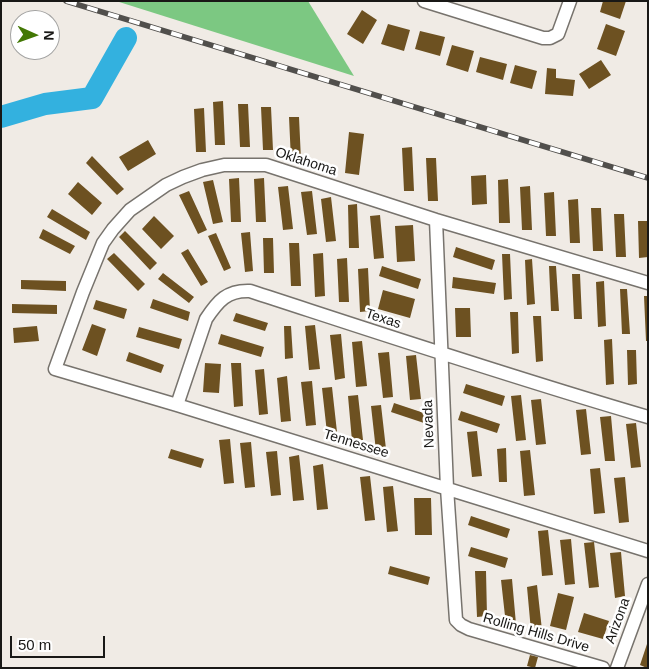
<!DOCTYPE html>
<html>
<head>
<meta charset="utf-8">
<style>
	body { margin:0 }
	#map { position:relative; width:649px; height:669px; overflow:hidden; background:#f0ebe5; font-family:Helvetica,sans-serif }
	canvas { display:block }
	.frame { position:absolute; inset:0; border:2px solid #191816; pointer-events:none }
	.north { position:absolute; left:10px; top:10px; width:50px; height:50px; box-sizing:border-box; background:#fff; border:1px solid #a3a3a2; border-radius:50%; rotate:92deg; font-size:14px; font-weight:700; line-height:20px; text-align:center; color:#191816 }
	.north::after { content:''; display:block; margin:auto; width:18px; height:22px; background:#437805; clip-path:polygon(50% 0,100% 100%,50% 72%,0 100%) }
	.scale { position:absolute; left:10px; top:636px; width:95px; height:22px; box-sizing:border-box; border:2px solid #191816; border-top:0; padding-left:6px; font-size:15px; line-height:18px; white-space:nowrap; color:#191816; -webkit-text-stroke:4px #fff; paint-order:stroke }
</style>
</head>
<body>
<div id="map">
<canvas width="649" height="669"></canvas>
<div class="frame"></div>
<div class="north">N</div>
<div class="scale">50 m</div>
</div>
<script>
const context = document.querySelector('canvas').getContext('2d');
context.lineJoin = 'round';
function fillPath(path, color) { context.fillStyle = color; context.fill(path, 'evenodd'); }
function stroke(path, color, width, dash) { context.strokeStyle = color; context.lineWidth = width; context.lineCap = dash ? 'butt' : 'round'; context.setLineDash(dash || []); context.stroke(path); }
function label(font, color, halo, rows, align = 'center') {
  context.font = font + ' Helvetica,sans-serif'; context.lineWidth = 5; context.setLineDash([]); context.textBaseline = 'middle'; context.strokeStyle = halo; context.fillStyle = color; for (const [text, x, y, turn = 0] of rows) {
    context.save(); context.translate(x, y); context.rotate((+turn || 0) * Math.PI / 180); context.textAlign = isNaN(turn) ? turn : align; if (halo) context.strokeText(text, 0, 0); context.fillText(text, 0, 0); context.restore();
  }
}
const forest = new Path2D(`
	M116 1H308L354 76Z`);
const river = new Path2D(`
	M1 117 45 104 92 98 126 38`);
const building = new Path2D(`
	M603 1H626L620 19 600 12Z
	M362 10 377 20 363 44 347 34Z
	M388 24 410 30 404 51 381 44Z
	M606 24 625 31 616 56 597 49Z
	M420 31 445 37 440 56 415 49Z
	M452 45 474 51 468 72 446 65Z
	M480 57 507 64 503 80 476 72Z
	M601 60 611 75 589 89 579 74Z
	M515 65 537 71 532 89 510 83Z
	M547 68 556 69V78L575 80 573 96 545 94Z
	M223 101 225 145H215L213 102Z
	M238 104H248L250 147H240Z
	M261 107H271L273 150H263Z
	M204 108 206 152H196L194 109Z
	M289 117H299L301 160H291Z
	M349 132 364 134 359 175 345 173Z
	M148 140 156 154 128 171 119 157Z
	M412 147 414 191H404L402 148Z
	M92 156 124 189 117 195 86 163Z
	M426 158H436L438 201H428Z
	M486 175 487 204 472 205 471 176Z
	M239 178 241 222H231L229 179Z
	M264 178 266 222H256L254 179Z
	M508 179 510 223H499L498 180Z
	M213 180 223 222 213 224 203 182Z
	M78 182 102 203 92 215 68 194Z
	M288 186 293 229 283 230 278 187Z
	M530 186 532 230H522L520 187Z
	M189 191 207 230 198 234 179 195Z
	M312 191 317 234 307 235 301 192Z
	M554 192 556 236H546L544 193Z
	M331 197 336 241 326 242 321 199Z
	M578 199 580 243H570L568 200Z
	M357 204 359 248H349L348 205Z
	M591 208H601L603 251H593Z
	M52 209 90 232 86 240 47 217Z
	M614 214H624L626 257H616Z
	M380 215 384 258 374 259 370 216Z
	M154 216 174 236 161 249 142 229Z
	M638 221H648V257L639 258Z
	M413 225 415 261 397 262 395 226Z
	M43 229 75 246 70 254 39 238Z
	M125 231 157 263 150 270 119 237Z
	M250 232 253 271 245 272 241 233Z
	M216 233 231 268 224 271 208 236Z
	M263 238H273L274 273H264Z
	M289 243H299L301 286H291Z
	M456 247 495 260 492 270 453 257Z
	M188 249 208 282 201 286 181 253Z
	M114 253 145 284 138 291 107 259Z
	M323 253 325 296 315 297 313 254Z
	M502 254H510L512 299 504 300Z
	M347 258 349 302H339L337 259Z
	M532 259 535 304 527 305 525 260Z
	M382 266 421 279 418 289 379 276Z
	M549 266H556L559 311H551Z
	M368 268 370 311 360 312 358 269Z
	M163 273 194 297 189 303 158 279Z
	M572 274H580L582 319H574Z
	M453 277 496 283 494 294 452 288Z
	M21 280 66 281V291L21 289Z
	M604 281 606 326 598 327 596 282Z
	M620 289H627L630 334H622Z
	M383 290 415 299 410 318 378 309Z
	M644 296H648V341H646Z
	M153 299 190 312 188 321 150 308Z
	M96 300 127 309 124 319 93 309Z
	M12 304 57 305V314L12 313Z
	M455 308H470L471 337H456Z
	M510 312H518L519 353 512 354Z
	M236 313 268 323 265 331 233 321Z
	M533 316H541L543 361 536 362Z
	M92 324 106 329 97 356 82 350Z
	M315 325 320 369 309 370 305 326Z
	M37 326 39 341 14 343 13 328Z
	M284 326H291L293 358 285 359Z
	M139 327 182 339 179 349 136 337Z
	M221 334 264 347 261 357 218 344Z
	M341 334 345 378 335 380 330 335Z
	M612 339 614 384 606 385 604 340Z
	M362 341 367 386 356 387 352 342Z
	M627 350H636L637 384 628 385Z
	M129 352 164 365 161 373 126 361Z
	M389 352 393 397 383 398 378 353Z
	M416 355 421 399 410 400 406 356Z
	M205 363 221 364 219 393 203 392Z
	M231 363H241L243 406 234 407Z
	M264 369 268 414 259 415 255 370Z
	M287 376 291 421 281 422 277 378Z
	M312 381 316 425 306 426 301 382Z
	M466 384 505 396 502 406 463 393Z
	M332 387 337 432 327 433 322 388Z
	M358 395 363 440 352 441 348 396Z
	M521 395 526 440 516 441 511 396Z
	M541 399 546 444 536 445 531 400Z
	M394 403 433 416 430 425 391 412Z
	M381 405 386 449 376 451 371 406Z
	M586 409 591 454 581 455 576 410Z
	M461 411 500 424 497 433 458 420Z
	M611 416 615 461H605L600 417Z
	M636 423 641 467 631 468 626 424Z
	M477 431 482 476 472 477 467 432Z
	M230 439 234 483 224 484 219 440Z
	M251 442 255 487 245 488 240 443Z
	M506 448 507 482H499L497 449Z
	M171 449 204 459 201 468 168 458Z
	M530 450 535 495 524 496 520 451Z
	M277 451 281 495 271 496 266 452Z
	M299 455 304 500 293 501 289 457Z
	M323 464 328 509 317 510 313 466Z
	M600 468 605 513 594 514 590 469Z
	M370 476 375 520 365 521 360 477Z
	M625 477 629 522 619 523 614 478Z
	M393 486 398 531 387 532 383 487Z
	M414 498H431L432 535H415Z
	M471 516 510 529 507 538 468 525Z
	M548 530 553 575 542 576 538 531Z
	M571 539 575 584 565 585 560 540Z
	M594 542 599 587 589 588 584 543Z
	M471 547 508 558 505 568 468 556Z
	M621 552 625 596 615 598 610 553Z
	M390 566 430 577 428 585 388 574Z
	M475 571H486L487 616 477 617Z
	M512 579 516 624 506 625 501 580Z
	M537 585 542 630 531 631 527 587Z
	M558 593 574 597 566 630 550 626Z
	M584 613 609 621 603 639 578 632Z
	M647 644 648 668H647L640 665Z
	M530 655 538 657 535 668 527 666Z`);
const street = new Path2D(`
	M424 1 543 38H550L558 34 570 1
	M436 220 447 488 456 620 461 625 469 629 603 668
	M648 283 436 220 266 165H224L202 170 183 177 166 185 130 210 113 229 103 243 83 292 55 369 177 405 648 551
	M177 405 206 319C218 301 227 290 250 291 382 334 514 378 648 417
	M617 668 648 584`);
const rail = new Path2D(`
	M66 1 648 178`);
const streetNames = [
	["Oklahoma",306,162,18],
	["Texas",383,319,18],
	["Nevada",429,424,-92],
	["Tennessee",356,444,17],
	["Arizona",618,621,-70],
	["Rolling Hills Drive",536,633,16]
];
fillPath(forest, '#7cc882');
stroke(river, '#33b1df', 22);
fillPath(building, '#6d5121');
stroke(street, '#77736d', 15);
stroke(street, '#fff', 12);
stroke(rail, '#514f4c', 5.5);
stroke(rail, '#fff', 4, [11]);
label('14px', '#191816', '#fff', streetNames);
</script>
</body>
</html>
